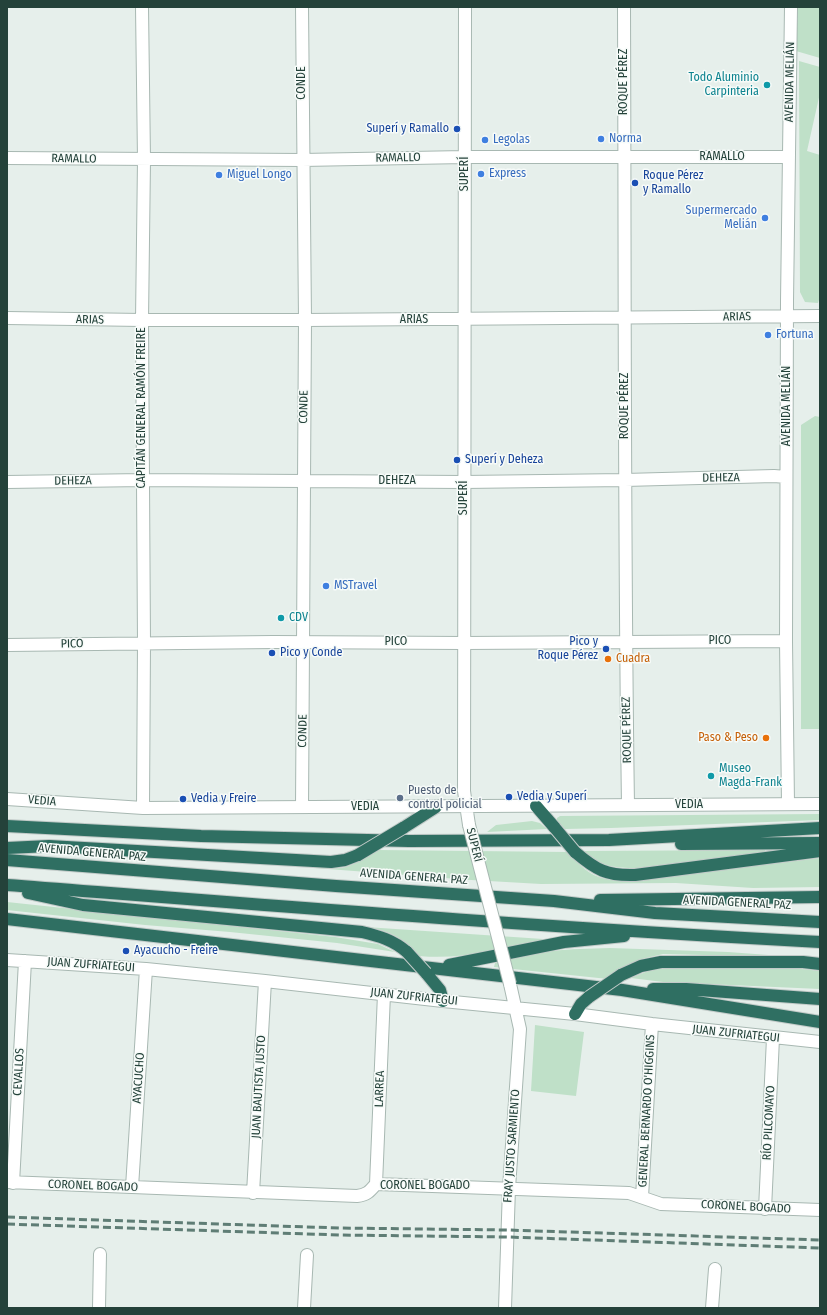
<!DOCTYPE html>
<html>
<head>
<meta charset="utf-8">
<style>
	body { margin:0 }
	#map { position:relative; width:827px; height:1315px; overflow:hidden; background:#e6efeb; font-family:"Fira Sans Condensed",sans-serif }
	canvas { display:block }
	.frame { position:absolute; inset:0; border:8px solid #24423a; pointer-events:none }
</style>
</head>
<body>
<div id="map">
<canvas width="827" height="1315"></canvas>
<div class="frame"></div>
</div>
<script>
const context = document.querySelector('canvas').getContext('2d');
context.lineJoin = 'round';
function fillPath(path, color) { context.fillStyle = color; context.fill(path, 'evenodd'); }
function stroke(path, color, width, dash) { context.strokeStyle = color; context.lineWidth = width; context.lineCap = dash ? 'butt' : 'round'; context.setLineDash(dash || []); context.stroke(path); }
function label(font, color, halo, rows, align = 'center') {
  context.font = font + ' "Fira Sans Condensed",sans-serif'; context.lineWidth = 3; context.setLineDash([]); context.textBaseline = 'middle'; context.strokeStyle = halo; context.fillStyle = color; for (const [text, x, y, turn = 0] of rows) {
    context.save(); context.translate(x, y); context.rotate((+turn || 0) * Math.PI / 180); context.textAlign = isNaN(turn) ? turn : align; if (halo) context.strokeText(text, 0, 0); context.fillText(text, 0, 0); context.restore();
  }
}
const green = new Path2D(`
	M798 7H820V58L796 51Z
	M799 61 820 67V93L807 151 820 155V297L818 303 805 302 800 292Z
	M815 416 820 417V729H801V425Z
	M820 814V820L611 828 565 829 557 821V818L560 816Z
	M532 821 540 823 547 829 487 832 496 825Z
	M378 850 568 852C589 876 597 880 630 881L820 858V887L753 888 676 883 541 884 471 880 315 868V867C323 868 332 869 341 868 354 866 367 857 378 850Z
	M765 850V852L637 868C614 868 601 867 583 851Z
	M7 902 335 937 378 944 395 952 337 943 230 932 145 925 7 910Z
	M366 927 543 939 544 940C503 949 462 960 419 956 405 938 388 930 366 927Z
	M610 948 728 952 782 956H745L663 954 642 959 633 963 608 979 494 967 495 963C535 950 569 949 610 948Z
	M755 966 793 968 820 971V989L663 982 631 978 648 971 663 968Z
	M535 1025 584 1032 576 1096 531 1091Z`);
const minor = new Path2D(`
	M142 7 144 160 142 320 144 643 143 808
	M302 7 305 320 302 807
	M465 7 464 791 469 825
	M624 7C625 273 624 539 628 805
	M7 158 302 160 465 157H789
	M7 318 142 320H305L820 316
	M7 482 143 480 464 482 625 480 774 476 786 477
	M7 645 273 642 464 643 786 641
	M7 799 143 808 820 804
	M788 804 786 641 787 301 791 7
	M7 960 146 969 265 981 443 1001 575 1014 652 1024 820 1042
	M7 1182 357 1196C367 1195 370 1191 376 1184
	M13 1183 25 961
	M376 1184 629 1193 661 1204 820 1210
	M376 1184 384 994
	M132 1187 146 969
	M253 1193 265 981
	M642 1197 652 1024
	M765 1209 773 1038
	M99 1308 100 1254
	M304 1308 307 1255
	M505 1308 509 1188 520 1029 510 984
	M712 1308 715 1269`);
const highway = new Path2D(`
	M536 806 555 828
	M7 826 201 836 409 841 609 840 820 828
	M403 828 436 807
	M681 844 820 843
	M7 848 49 846 331 862 345 860 358 855
	M575 852C596 870 607 876 635 875L820 851
	M7 860 336 886 554 901 655 913 820 922
	M7 885C278 906 549 928 820 942
	M28 893 83 905 362 932C379 936 393 940 407 952
	M600 900 820 897
	M7 919 622 990 820 1022
	M449 965 564 942 624 936
	M426 973 440 990 443 1001
	M621 975 641 966 661 962H803L820 964
	M653 989H686L820 999
	M575 1014 581 1004 589 997`);
const rail = new Path2D(`
	M7 1217 339 1228 507 1230 820 1240
	M7 1224 339 1235 508 1237 820 1248`);
const minorBridge = new Path2D(`
	M469 825 510 984`);
const highwayBridge = new Path2D(`
	M555 828 575 852
	M358 855 403 828
	M407 952 426 973
	M589 997 621 975`);
const markers = [
	[767,85,4,"#0f9aa8"],
	[457,129,4,"#1a4fb4"],
	[601,139,4,"#3f7fe0"],
	[485,140,4,"#3f7fe0"],
	[481,174,4,"#3f7fe0"],
	[219,175,4,"#3f7fe0"],
	[635,183,4,"#1a4fb4"],
	[765,218,4,"#3f7fe0"],
	[768,335,4,"#3f7fe0"],
	[457,460,4,"#1a4fb4"],
	[326,586,4,"#3f7fe0"],
	[281,618,4,"#0f9aa8"],
	[606,649,4,"#1a4fb4"],
	[272,653,4,"#1a4fb4"],
	[608,659,4,"#e8710a"],
	[766,738,4,"#e8710a"],
	[711,776,4,"#0f9aa8"],
	[509,797,4,"#1a4fb4"],
	[400,798,4,"#5c6f8a"],
	[183,799,4,"#1a4fb4"],
	[126,951,4,"#1a4fb4"]
];
const cultureNames = [
	["Todo Aluminio",759,78,"right"],
	["Carpinteria",759,92,"right"],
	["CDV",289,618],
	["Museo",719,769],
	["Magda-Frank",719,783]
];
const streetNames = [
	["ROQUE PÉREZ",624,82,-90],
	["AVENIDA MELIÁN",790,82,-89],
	["CONDE",302,83,-90],
	["RAMALLO",722,157],
	["RAMALLO",398,158,-1],
	["RAMALLO",74,159,1],
	["SUPERÍ",465,174,-90],
	["ARIAS",737,317,-1],
	["ARIAS",90,320,1],
	["ARIAS",414,320],
	["ROQUE PÉREZ",625,406,-90],
	["AVENIDA MELIÁN",787,406,-90],
	["CONDE",304,407,-89],
	["CAPITÁN GENERAL RAMÓN FREIRE",142,408,-90],
	["DEHEZA",721,478,-1],
	["DEHEZA",73,481,-1],
	["DEHEZA",397,481],
	["SUPERÍ",464,498,-90],
	["PICO",720,641],
	["PICO",396,642],
	["PICO",72,644,-1],
	["ROQUE PÉREZ",627,730,-91],
	["CONDE",303,731,-89],
	["VEDIA",42,801,5],
	["VEDIA",689,805],
	["VEDIA",365,807],
	["SUPERÍ",474,845,76],
	["AVENIDA GENERAL PAZ",92,853,5],
	["AVENIDA GENERAL PAZ",414,877,4],
	["AVENIDA GENERAL PAZ",737,903,3],
	["JUAN ZUFRIATEGUI",91,965,4],
	["JUAN ZUFRIATEGUI",414,997,6],
	["JUAN ZUFRIATEGUI",736,1034,6],
	["CEVALLOS",19,1072,-87],
	["AYACUCHO",139,1078,-86],
	["JUAN BAUTISTA JUSTO",259,1087,-87],
	["LARREA",380,1089,-88],
	["GENERAL BERNARDO O'HIGGINS",647,1111,-87],
	["RÍO PILCOMAYO",769,1123,-87],
	["FRAY JUSTO SARMIENTO",512,1146,-86],
	["CORONEL BOGADO",93,1186,2],
	["CORONEL BOGADO",425,1186],
	["CORONEL BOGADO",746,1207,3]
];
const transitNames = [
	["Superí y Ramallo",449,129,"right"],
	["Roque Pérez",643,176],
	["y Ramallo",643,190],
	["Superí y Deheza",465,460],
	["Pico y",598,642,"right"],
	["Roque Pérez",598,656,"right"],
	["Pico y Conde",280,653],
	["Vedia y Superí",517,797],
	["Vedia y Freire",191,799],
	["Ayacucho - Freire",134,951]
];
const shopNames = [
	["Norma",609,139],
	["Legolas",493,140],
	["Express",489,174],
	["Miguel Longo",227,175],
	["Supermercado",757,211,"right"],
	["Melián",757,225,"right"],
	["Fortuna",776,335],
	["MSTravel",334,586]
];
const foodNames = [
	["Cuadra",616,659],
	["Paso & Peso",758,738,"right"]
];
const serviceNames = [
	["Puesto de",408,791],
	["control policial",408,805]
];
fillPath(green, '#bfe0c8');
stroke(minor, '#a8b8b2', 14);
stroke(highway, '#c2cac8', 14);
stroke(minor, '#fff', 12);
stroke(highway, '#2f6f62', 12);
stroke(rail, '#5f7d75', 3, [8, 4]);
stroke(minorBridge, '#a8b8b2', 14, []);
stroke(highwayBridge, '#c2cac8', 14, []);
stroke(minorBridge, '#fff', 12);
stroke(highwayBridge, '#2f6f62', 12);
for (const [x, y, r, color] of markers) { const dot = new Path2D(); dot.arc(x, y, r, 0, 2 * Math.PI); context.fillStyle = color; context.fill(dot); stroke(dot, '#f7fbf9', 1.5); }
label('12px', '#0d838f', '#f7fbf9', cultureNames, 'left');
label('12px', '#24423a', '#f7fbf9', streetNames);
label('12px', '#164399', '#f7fbf9', transitNames, 'left');
label('12px', '#366cbe', '#f7fbf9', shopNames, 'left');
label('12px', '#c56008', '#f7fbf9', foodNames, 'left');
label('12px', '#4e5e75', '#f7fbf9', serviceNames, 'left');
</script>
</body>
</html>
